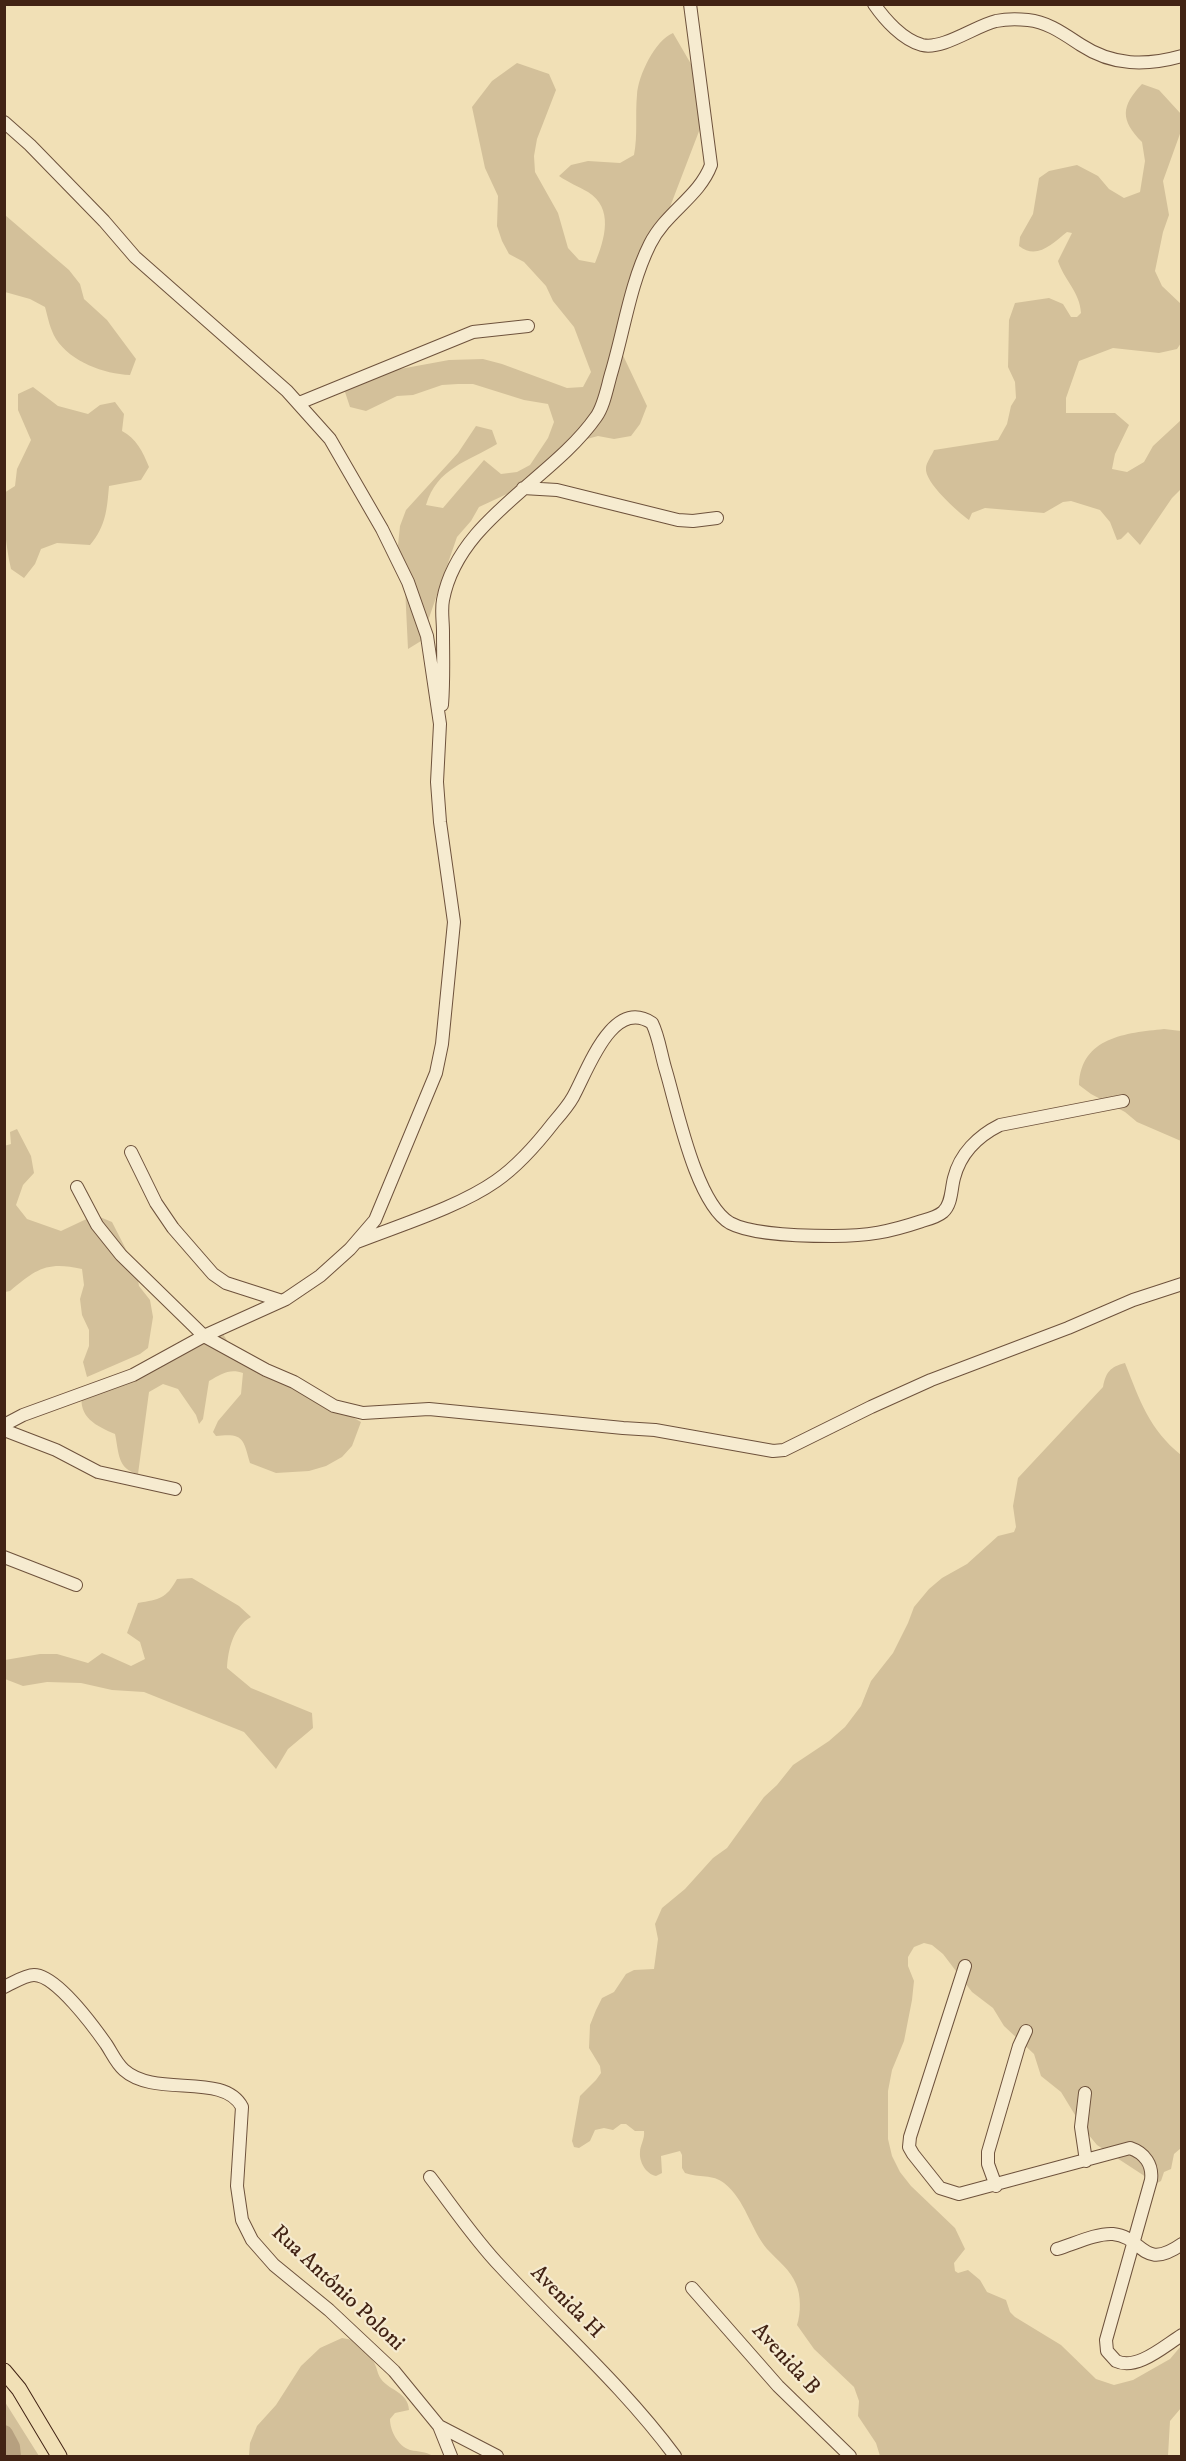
<!DOCTYPE html>
<html>
<head>
<meta charset="utf-8">
<style>
	body { margin:0 }
	#map { position:relative; width:1186px; height:2461px; overflow:hidden; background:#f1e0b6; font-family:"IM FELL DW Pica",serif }
	canvas { display:block }
	.frame { position:absolute; inset:0; border:6px solid #422314; pointer-events:none }
</style>
</head>
<body>
<div id="map">
<canvas width="1186" height="2461"></canvas>
<div class="frame"></div>
</div>
<script>
const context = document.querySelector('canvas').getContext('2d');
context.lineJoin = 'round';
function fillPath(path, color) { context.fillStyle = color; context.fill(path, 'evenodd'); }
function stroke(path, color, width, dash) { context.strokeStyle = color; context.lineWidth = width; context.lineCap = dash ? 'butt' : 'round'; context.setLineDash(dash || []); context.stroke(path); }
function label(font, color, halo, rows, align = 'center') {
  context.font = font + ' "IM FELL DW Pica",serif'; context.lineWidth = 4.5; context.setLineDash([]); context.textBaseline = 'middle'; context.strokeStyle = halo; context.fillStyle = color; for (const [text, x, y, turn = 0] of rows) {
    context.save(); context.translate(x, y); context.rotate((+turn || 0) * Math.PI / 180); context.textAlign = isNaN(turn) ? turn : align; if (halo) context.strokeText(text, 0, 0); context.fillText(text, 0, 0); context.restore();
  }
}
const green = new Path2D(`
	M673 33 691 64 696 78 701 126 665 220 640 267 615 335 620 349 647 406 640 424 631 436 614 439 598 436 583 440 569 451 550 474 479 507 471 521 457 537 421 641 408 649 405 587 398 545 400 526 406 510 458 453 476 426 492 430 497 444C467 462 437 468 426 505L443 508 484 460 501 474 517 472 530 465 548 438 554 422 548 404 524 400 473 384H458L442 385 413 395 397 396 366 411 350 407 345 392 351 377 382 368 400 369 449 360 483 359 502 364 567 388 583 387 591 372 574 327 553 301 546 286 524 262 509 254 502 241 497 226 498 196 485 168 472 107 492 81 517 63 549 74 556 90 537 139 534 156 535 172 558 213 568 248 579 260 595 263C605 239 614 208 588 192 578 186 569 183 559 176L571 165 588 161 620 163 634 155C638 135 635 115 637 95 638 76 655 40 673 33Z
	M1142 84 1159 90 1181 114V131L1163 181 1169 215 1163 232 1155 271 1162 286 1181 304V343L1177 349 1159 353 1113 348 1079 361 1066 398V413H1115L1129 425 1115 454 1112 469 1127 472 1144 462 1153 446 1181 420V489L1172 498 1140 545 1128 532 1121 539 1117 540 1110 522 1100 510 1071 501 1063 502 1044 513 985 508 972 513 969 520C958 512 924 482 926 468 926 463 932 455 934 450L998 440 1007 424 1011 406 1016 398 1015 382 1008 367 1009 320 1015 303 1049 298 1063 304 1071 317H1077L1081 313C1080 292 1064 280 1058 261L1072 233 1067 232C1052 244 1037 260 1019 246L1020 237 1033 214 1039 178 1049 171 1077 165 1098 176 1109 189 1124 198 1140 192 1145 161 1142 142C1120 120 1121 106 1142 84Z
	M5 215 69 270 80 284 84 299 107 320 136 359 130 375C104 374 71 362 56 339 50 329 48 318 45 307L30 299 5 292Z
	M33 387 58 406 88 414 100 405 115 402 124 414 122 431C136 438 143 452 149 467L141 480 109 486C107 509 106 526 90 545L57 543 41 549 35 564 24 578 11 569C5 543 4 519 4 493L15 486 17 469 31 440 18 410V394Z
	M1164 1029 1181 1031V1141L1137 1122 1125 1112 1091 1094 1079 1085C1081 1037 1126 1033 1164 1029Z
	M17 1129 31 1156 34 1173 23 1185 16 1205 27 1219 61 1231 95 1215 112 1222 136 1269 139 1286 150 1300 153 1317 148 1348 140 1354 87 1377 83 1362 89 1346V1330L82 1315 80 1299 84 1285 82 1269C47 1261 36 1269 10 1291L5 1292 4 1146 11 1144 10 1132Z
	M223 1326V1334L228 1342 249 1358 361 1422 352 1446 342 1457 326 1466 309 1471 276 1473 250 1463C243 1439 244 1433 216 1436L213 1432 218 1421 241 1394 243 1373C230 1368 221 1374 209 1381L203 1419 199 1424 196 1415 178 1389 163 1384 149 1392 138 1474C117 1469 119 1452 115 1434 96 1426 78 1417 82 1394Z
	M1125 1363C1140 1401 1149 1429 1181 1455V2148L1174 2154 1171 2169 1164 2172 1161 2181 1153 2185 1143 2175 1097 2145 1083 2128 1061 2092 1041 2076 1034 2054 1004 2026 993 2008 972 1992 943 1954 932 1945 924 1943 914 1947 908 1957V1966L914 1981 912 2000 904 2041 892 2070 888 2091V2139L892 2156 900 2172 911 2186 955 2228 965 2249 954 2263 955 2271 958 2273 968 2270 980 2280 987 2292 1006 2300 1010 2312 1015 2317 1061 2345 1096 2379 1114 2385 1133 2380 1170 2359 1181 2346V2408L1170 2421 1168 2456H880L876 2443 858 2416 859 2401 854 2387 814 2349 797 2325C801 2313 801 2295 796 2284 790 2269 778 2261 767 2249 751 2230 745 2199 724 2183 713 2174 699 2178 685 2173L682 2168V2155L680 2151 661 2156 662 2173 656 2176C646 2174 639 2162 640 2152 640 2145 645 2139 644 2131H635L626 2124H621L613 2130 604 2128 595 2130 590 2141 579 2148 574 2147 572 2141 580 2096 596 2080 601 2073 600 2066 589 2048 590 2025 596 2010 602 1998 614 1992 626 1974 634 1970 654 1969 658 1939 655 1924 662 1908 685 1889 713 1858 727 1848 764 1797 777 1785 793 1765 829 1741 845 1727 861 1706 871 1681 893 1653 908 1623 914 1607 929 1589 942 1578 967 1564 998 1536 1014 1532 1016 1527 1013 1506 1018 1478 1103 1387C1106 1372 1110 1367 1125 1363Z
	M192 1578 239 1606 251 1617C233 1627 228 1650 227 1668L251 1688 312 1713 313 1728 288 1749 276 1769 244 1732 144 1692 112 1690 81 1683 47 1682 23 1686 5 1679V1660L40 1654H57L88 1663 102 1653 131 1666 145 1659 140 1642 127 1633 138 1603C160 1599 166 1599 177 1579Z
	M342 2338 359 2341C363 2350 368 2353 373 2361 377 2366 377 2374 381 2379 390 2391 408 2392 409 2410L395 2413 390 2419C390 2431 398 2446 410 2450 419 2452 425 2451 433 2456H249L250 2443 257 2426 276 2405 301 2366 320 2348Z
	M5 2402 39 2456H5Z`);
const river = new Path2D(`
	M4 2434 11 2447 12 2456`);
const minor = new Path2D(`
	M874 4C885 20 903 40 922 45 943 50 975 26 996 21 1006 19 1017 19 1028 20 1048 22 1064 34 1081 45 1113 66 1146 66 1182 56
	M4 122 30 145 104 221 135 257 287 391 330 439 382 529 408 582 427 636 440 724 437 782 440 822 454 922 442 1044 436 1073 375 1220 350 1249 320 1276 286 1299 204 1336 133 1375 23 1415 4 1425
	M299 403 473 332 528 326
	M523 488 557 490 678 520 693 521 717 518
	M442 705C444 680 443 656 443 632 443 621 441 610 443 600 458 519 552 480 596 417 604 406 607 388 611 374 624 331 630 284 650 244 666 212 699 197 711 165L690 4
	M131 1152 156 1203 173 1228 213 1274 226 1283 282 1301
	M77 1187 97 1225 121 1255 204 1336 266 1370 294 1382 334 1406 363 1413 429 1409 623 1428 655 1430 773 1451 784 1450 871 1407 931 1380 1068 1328 1133 1300 1182 1284
	M357 1242C400 1225 459 1207 496 1181 519 1165 537 1144 554 1122 561 1114 568 1106 573 1097 588 1070 612 997 652 1023 659 1037 661 1055 666 1071 677 1108 696 1203 730 1223 752 1235 807 1236 833 1236 868 1236 889 1232 922 1221 929 1219 937 1217 943 1212 952 1204 951 1189 954 1178 960 1154 978 1136 1000 1125L1123 1101
	M4 1430 56 1450 98 1472 175 1489
	M4 1557 76 1585
	M965 1966 910 2137 909 2147 913 2154 940 2188 959 2194 1130 2148C1145 2153 1153 2165 1151 2180L1106 2340 1107 2351 1116 2361C1137 2371 1164 2346 1182 2335
	M4 1987C13 1983 25 1975 34 1975 56 1975 94 2027 106 2044 112 2053 116 2063 124 2070 155 2098 224 2072 242 2107L237 2186 242 2220 252 2240 274 2265 329 2310 394 2371 439 2426 451 2456
	M1085 2093 1081 2127 1086 2161
	M430 2177C453 2207 475 2240 501 2267 561 2332 622 2385 675 2456
	M996 2186 988 2164V2152L1019 2046 1026 2031
	M1057 2249C1074 2244 1096 2233 1113 2234 1144 2237 1142 2272 1182 2244
	M692 2288 778 2386 850 2456
	M439 2426 497 2456`);
const major = new Path2D(`
	M4 2371 19 2389 59 2456`);
const streetNames = [
	["Rua Antônio Poloni",337,2289,43],
	["Avenida H",566,2303,45],
	["Avenida B",785,2360,47]
];
fillPath(green, '#d3c09a');
stroke(river, '#b6a07f', 18);
stroke(minor, '#6e523c', 14);
stroke(major, '#422314', 17);
stroke(minor, '#f6ebd0', 12);
stroke(major, '#f1e0b6', 15);
label('22px', '#422314', '#f6ebd0', streetNames);
</script>
</body>
</html>
